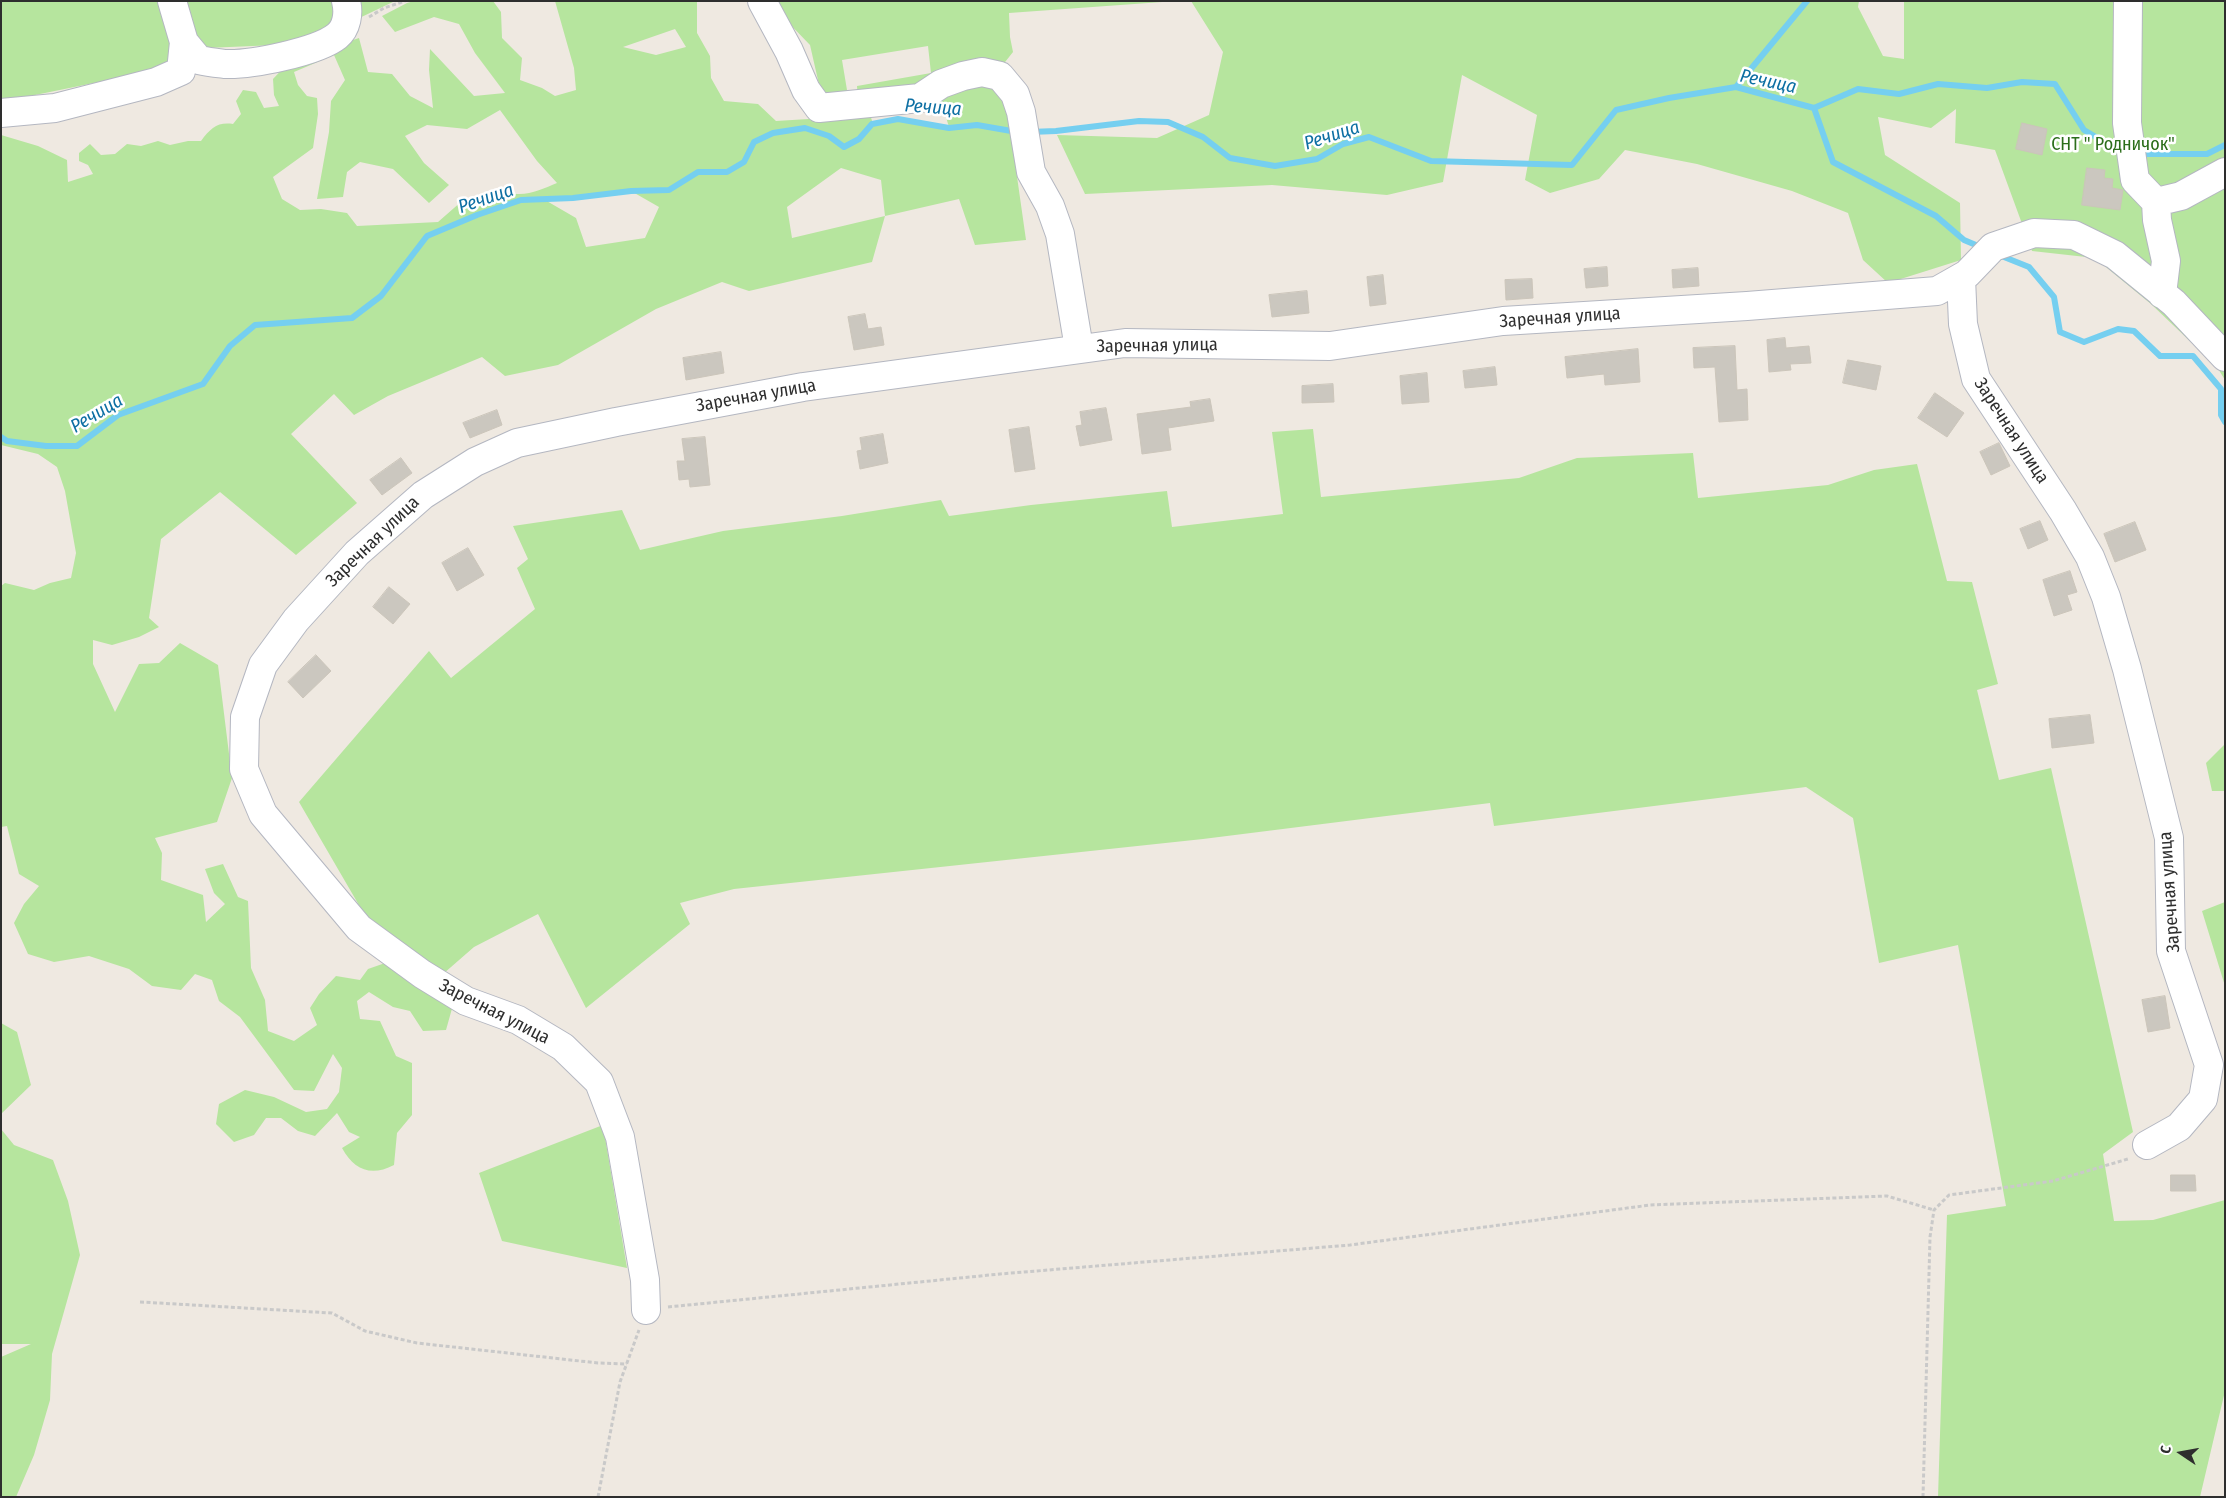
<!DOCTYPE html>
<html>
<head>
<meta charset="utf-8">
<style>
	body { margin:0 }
	#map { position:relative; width:2226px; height:1498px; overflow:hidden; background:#efe9e1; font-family:"Fira Sans Condensed",sans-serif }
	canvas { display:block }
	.frame { position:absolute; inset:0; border:2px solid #2e2e2e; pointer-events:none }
	.north { position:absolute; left:2156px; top:1428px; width:50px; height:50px; -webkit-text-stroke:4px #fff; paint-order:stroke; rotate:282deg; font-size:14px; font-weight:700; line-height:20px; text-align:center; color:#2e2e2e }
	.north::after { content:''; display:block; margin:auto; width:18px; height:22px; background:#2e2e2e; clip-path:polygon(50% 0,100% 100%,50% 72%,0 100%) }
</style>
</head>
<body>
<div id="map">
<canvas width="2226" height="1498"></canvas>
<div class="frame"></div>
<div class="north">С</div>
</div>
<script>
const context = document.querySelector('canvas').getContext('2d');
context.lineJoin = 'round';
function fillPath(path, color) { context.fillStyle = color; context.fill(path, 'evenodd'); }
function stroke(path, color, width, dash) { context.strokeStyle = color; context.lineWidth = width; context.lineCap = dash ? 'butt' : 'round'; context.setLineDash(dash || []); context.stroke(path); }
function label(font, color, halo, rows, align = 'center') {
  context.font = font + ' "Fira Sans Condensed",sans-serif'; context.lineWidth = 5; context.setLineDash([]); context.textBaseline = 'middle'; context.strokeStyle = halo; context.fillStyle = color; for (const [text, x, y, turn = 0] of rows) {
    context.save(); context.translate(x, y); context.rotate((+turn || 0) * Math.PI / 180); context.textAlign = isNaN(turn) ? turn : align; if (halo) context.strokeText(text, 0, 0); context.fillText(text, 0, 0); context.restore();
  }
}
const green = new Path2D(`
	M1 1H395L330 32 276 45 206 48 172 67 1 102Z
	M414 1H493L501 12 502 38 522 58 520 80 542 88 555 96 576 90 574 68 555 1H697V33L710 56 711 78 724 101 758 104 776 121 825 118 869 111 873 124 898 119 949 127 941 101 948 80 858 101 857 86 931 73 928 46 842 60 849 102H823L810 45 782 16 774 1H1176L1009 13 1010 37 1013 52 994 76 1006 99 1026 240 975 245 959 199 885 216 872 262 749 291 722 282 656 309 558 365 505 376 482 357 388 396 354 415 334 394 291 434 357 503 296 555 220 492 161 539 149 618 159 627 139 637 112 645 93 640V664L115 712 139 664 159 663 180 643 218 665 232 778 217 822 155 838 162 853 161 880 203 895 206 922 225 904 214 893 205 869 223 864 238 897 248 901 251 968 265 1000 268 1031 294 1041 317 1025 310 1008 319 994 336 976 360 980 368 969 388 962 453 1005 446 1030 423 1031 410 1011 393 1007 369 992 357 1001 360 1019 380 1021 396 1056 412 1063V1115L397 1133 394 1165C371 1177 354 1170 342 1148L360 1137 349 1132 337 1113 315 1136 298 1131 281 1118H266L254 1135 234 1142 216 1124 219 1104 245 1090 274 1097 306 1112 327 1109 339 1092 342 1068 333 1054 314 1091 294 1090 240 1017 219 1001 212 980 195 974 181 990 152 986 129 969 89 956 54 962 28 954 14 923 24 904 39 886 19 874 7 826 1 827V586L5 583 34 590 50 583 71 578 76 553 65 491 57 467 38 454 1 445V135L38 146 67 160 68 182 93 174 88 165 79 161V153L90 144 101 155 115 154 127 144 141 146 158 141 170 145 188 141H201C211 128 217 122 233 124L241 114 236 101 243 90 256 92 264 108 279 106 274 95 273 79 290 61 359 38 368 72 392 74 410 96 433 108 429 70 430 49 474 96 505 93 475 53 459 24 434 17 395 32 382 16 407 3ZM675 29 686 47 656 55 623 47ZM334 55 345 80 331 101 329 132 317 199 343 197 347 172 360 162 393 169 429 203 449 185 424 163 405 136 427 125 467 129 500 110 537 161 557 183C540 190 518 201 501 188L462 201 438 222 357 226 347 213 321 209 300 210 282 199 273 177 313 148 318 114 317 98 307 96 298 85 294 72ZM841 168 881 180 885 216 792 238 787 207ZM631 191 659 207 645 238 586 247 576 218 545 200Z
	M1191 1H1859L1858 7 1883 56 1904 59V1H2225V380L2217 367 2151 304 2095 258 2032 251 1995 150 1955 143 1956 109 1931 128 1878 117 1885 155 1960 203 1961 260 1888 283 1863 260 1848 213 1792 191 1697 164 1625 150 1599 179 1550 193 1525 180 1537 115 1462 75 1443 182 1387 195 1272 185 1085 194 1057 135 1157 138 1209 115 1223 52Z
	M1313 429 1321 497 1519 478 1577 458 1693 453 1698 498 1828 485 1874 470 1917 464 1947 581 1972 582 1998 684 1977 690 1999 780 2051 768 2133 1132 2103 1154 2114 1221 2153 1220 2225 1200V1391L2200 1497H1938L1947 1215 2006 1206 1958 945 1879 963 1853 818 1806 787 1494 826 1490 803 1203 839 734 889 680 903 690 924 586 1008 538 914 474 947 443 974 367 919 299 802 429 651 451 678 535 609 517 568 528 559 513 526 622 510 640 550 723 531 842 516 941 500 949 516 1031 505 1167 491 1172 527 1283 514 1272 432Z
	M2225 744V791H2212L2206 763Z
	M2225 902V986L2202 911Z
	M1 1023 17 1032 31 1085 1 1114Z
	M603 1125 627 1268 502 1241 479 1173Z
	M1 1129 14 1145 53 1160 68 1201 80 1255 52 1354 50 1400 34 1455 16 1497H1V1357L31 1344H1Z`);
const stream = new Path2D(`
	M1736 87 1807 1
	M1814 108 1833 162 1936 216 1964 240 1983 248
	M1030 132 1056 131 1139 121 1168 122 1203 137 1230 158 1275 166 1317 159 1343 144 1369 137 1431 161 1572 165 1616 110 1669 98 1736 87 1814 108 1858 89 1899 94 1938 84 1987 88 2022 82 2055 84 2084 130 2106 143 2124 148
	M2138 152 2145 154H2207L2225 145
	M1999 255 2029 267 2054 297 2060 332 2084 342 2118 329 2134 331 2160 356H2193L2221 389V415L2225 422
	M1 437 7 441 46 446H77L118 415 203 384 230 346 255 325 352 318 381 296 427 236 477 215 521 200 573 198 631 191 669 190 698 172H727L744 162 754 142 773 133 805 128 829 136 844 147 859 139 872 124 898 119 949 128 977 125 1017 132`);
const building = new Path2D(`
	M2022 123 2047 129 2042 155 2016 149Z
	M2087 168 2105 170 2104 178 2113 179 2112 188 2123 190 2120 210 2082 205Z
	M1607 267 1608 286 1586 288 1584 269Z
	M1698 268 1699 286 1673 288 1672 270Z
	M1383 275 1386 304 1370 306 1367 277Z
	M1532 279 1533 298 1506 300 1505 280Z
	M1307 291 1309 313 1272 317 1269 295Z
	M865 314 868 329 881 327 884 345 854 350 848 317Z
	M1785 338 1786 348 1809 346 1811 363 1790 364 1791 370 1769 372 1767 340Z
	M1735 346 1737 390 1747 389 1748 420 1719 422 1715 367 1694 368 1693 348Z
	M1638 349 1640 382 1605 385 1604 374 1567 378 1565 357Z
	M721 352 724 373 686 380 683 358Z
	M1848 360 1881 366 1876 390 1843 383Z
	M1495 367 1497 385 1465 388 1463 371Z
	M1427 373 1429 402 1402 404 1400 376Z
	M1333 384 1334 402 1302 403V386Z
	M1935 393 1964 413 1947 437 1918 418Z
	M1210 399 1214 421 1168 428 1171 450 1142 454 1137 414 1191 407 1190 402Z
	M1106 408 1112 440 1080 446 1076 426 1082 425 1080 412Z
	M497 410 502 425 470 438 463 423Z
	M1029 427 1035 469 1015 472 1009 430Z
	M883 434 888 463 860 469 857 451 862 450 860 438Z
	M705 437 710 485 690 487 689 479 679 480 677 461H685L682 439Z
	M1999 443 2010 466 1991 475 1980 452Z
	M401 458 412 473 382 495 370 480Z
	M2040 521 2048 540 2028 549 2020 529Z
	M2135 522 2146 550 2115 562 2104 534Z
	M468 548 484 575 457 591 442 563Z
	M2070 571 2077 592 2067 595 2072 610 2054 616 2043 580Z
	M389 587 410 604 393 624 373 607Z
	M316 655 331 671 303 698 288 682Z
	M2090 715 2094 743 2052 748 2049 719Z
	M2165 996 2170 1028 2148 1032 2142 1000Z
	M2171 1175H2195L2196 1191H2171Z`);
const path = new Path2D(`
	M369 17 384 8 405 1
	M140 1302 332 1313 365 1331 417 1343 598 1363 627 1364
	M668 1307 1000 1274 1350 1245 1650 1205 1887 1196 1934 1210
	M598 1497 620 1382 639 1330
	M1923 1497 1930 1237 1934 1210 1949 1195 2053 1181 2128 1159`);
const minor = new Path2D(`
	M172 1 184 42 199 60C208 62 217 63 225 64 251 65 317 52 337 36 347 28 349 13 346 1
	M762 1 789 51 806 90 819 108 920 98 941 84 963 76 982 72 1000 76 1015 94 1021 112 1031 172 1050 206 1060 234 1079 348
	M2128 1 2127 123 2135 180 2156 202 2181 196 2225 172
	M1 113 55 108 156 82 181 71 184 42
	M2156 202 2157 220 2166 261 2162 294
	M1961 278 1963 324 1976 379 2063 511 2090 557 2106 597 2127 669 2169 838 2171 951 2209 1065 2203 1099 2179 1127 2147 1145
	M646 1310 645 1280 620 1137 599 1082 563 1047 518 1020 466 1001 422 974 359 928 263 814 244 769 245 717 263 665 296 620 357 553 423 495 475 462 517 443 616 422 803 387 1125 343 1330 346 1503 321 1747 306 1937 291 1967 274 1993 247 2034 233 2074 235 2115 255 2174 303 2225 357`);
const parkNames = [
	["СНТ \" Родничок\"",2113,145]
];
const streetNames = [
	["Заречная улица",1560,318,-4],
	["Заречная улица",1157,346,-1],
	["Заречная улица",756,396,-10],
	["Заречная улица",2011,431,57],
	["Заречная улица",373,542,-44],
	["Заречная улица",2170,892,-94],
	["Заречная улица",494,1012,27]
];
const waterNames = [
	["Речица",1768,82,12],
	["Речица",933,108,4],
	["Речица",1332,136,-18],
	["Речица",486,199,-19],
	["Речица",97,414,-31]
];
fillPath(green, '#b6e59e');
stroke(stream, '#75cff0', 6);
fillPath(building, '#cbc7bf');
stroke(building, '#cbc5ba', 1);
stroke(minor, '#b4b7c1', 30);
stroke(path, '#c9c9c9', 3, [4, 2.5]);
stroke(minor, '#fff', 28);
label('18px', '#2c6e1b', '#fff', parkNames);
label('18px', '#2e2e2e', '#fff', streetNames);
label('italic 19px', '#0d6fa3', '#fff', waterNames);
</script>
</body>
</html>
